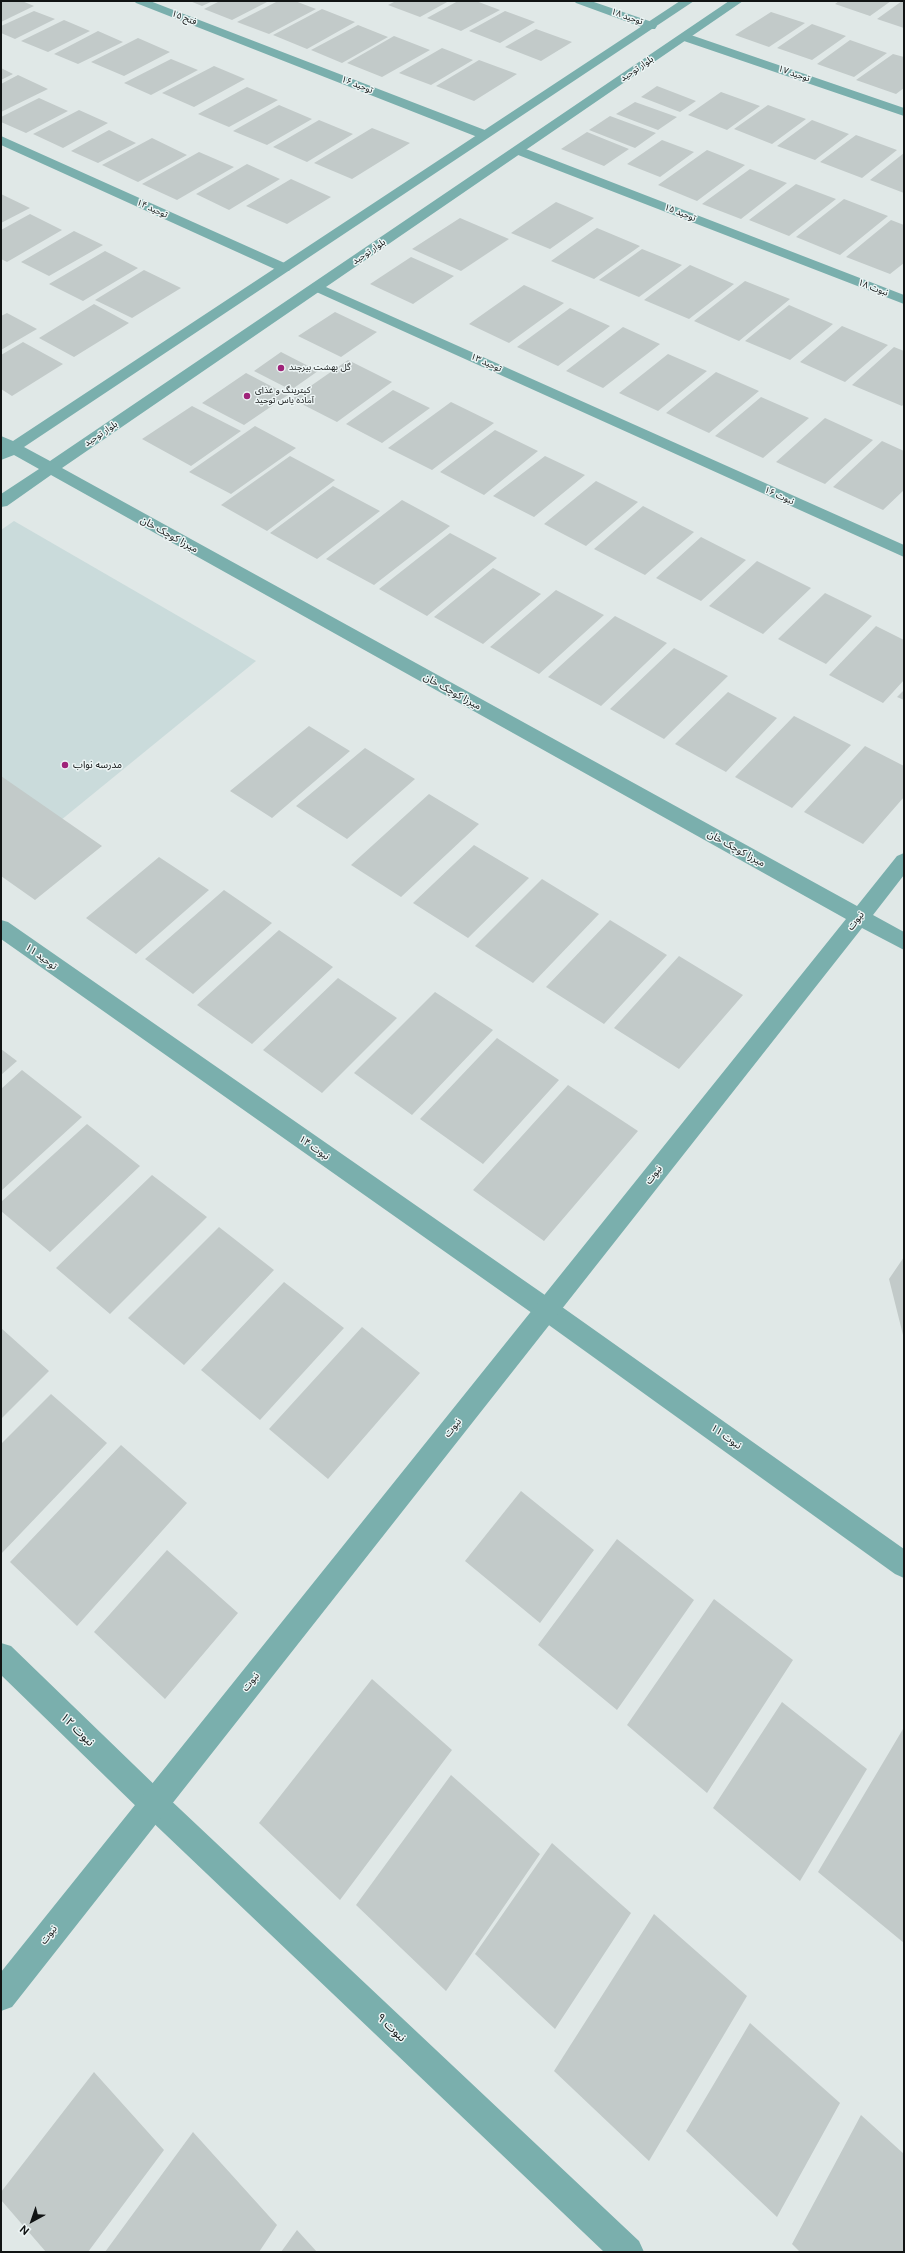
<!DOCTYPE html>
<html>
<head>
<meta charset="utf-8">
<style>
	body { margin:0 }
	#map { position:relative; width:905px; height:2253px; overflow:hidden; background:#e0e8e7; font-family:"DM Sans",sans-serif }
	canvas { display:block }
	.frame { position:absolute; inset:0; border:2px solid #111414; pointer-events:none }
	.north { position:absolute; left:12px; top:2201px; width:40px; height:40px; -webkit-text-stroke:3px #edf5f5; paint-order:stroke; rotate:220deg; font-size:11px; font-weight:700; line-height:16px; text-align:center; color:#111414 }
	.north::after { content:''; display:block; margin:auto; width:14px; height:18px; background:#111414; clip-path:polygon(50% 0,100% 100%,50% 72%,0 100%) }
</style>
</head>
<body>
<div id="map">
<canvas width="905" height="2253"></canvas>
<div class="frame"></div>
<div class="north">N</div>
</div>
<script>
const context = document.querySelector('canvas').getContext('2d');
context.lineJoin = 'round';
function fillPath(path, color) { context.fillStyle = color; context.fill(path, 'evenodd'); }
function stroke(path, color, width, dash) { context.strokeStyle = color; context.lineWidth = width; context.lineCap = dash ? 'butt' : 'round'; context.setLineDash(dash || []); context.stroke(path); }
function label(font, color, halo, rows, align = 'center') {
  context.font = font + ' "DM Sans","Noto Sans Arabic",sans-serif'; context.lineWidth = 3; context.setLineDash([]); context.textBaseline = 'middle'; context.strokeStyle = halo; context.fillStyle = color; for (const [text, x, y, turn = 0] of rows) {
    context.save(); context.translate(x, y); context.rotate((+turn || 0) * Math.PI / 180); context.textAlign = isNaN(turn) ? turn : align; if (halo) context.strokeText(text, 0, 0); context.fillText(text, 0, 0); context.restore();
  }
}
const built = new Path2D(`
	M14 521 256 661 1 869V530Z`);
const building = new Path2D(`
	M22 1 34 6 1 22V2Z
	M190 1H213L202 6Z
	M220 1H269L232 20 204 9Z
	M278 1H295L316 9 269 34 237 22Z
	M396 1H449L420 17 388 5Z
	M458 1H476L500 10 461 31 427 18Z
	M839 1H891L870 16 835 4Z
	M902 1H904V28L877 19Z
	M322 9 355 22 307 49 273 35Z
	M34 11 55 19 15 39 1 33V26Z
	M505 11 535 22 500 43 469 31Z
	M771 12 805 23 769 47 735 35Z
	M64 20 90 31 48 52 21 41Z
	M812 24 846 36 812 60 777 48Z
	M358 25 388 37 342 63 311 50Z
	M536 29 572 42 541 61 505 47Z
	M98 31 123 42 78 64 54 54Z
	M394 36 430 50 382 77 347 63Z
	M138 38 170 52 124 76 91 62Z
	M850 40 887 53 854 77 817 64Z
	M442 48 473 60 431 85 399 73Z
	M893 54 904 57V88L896 94 856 80Z
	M171 59 198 70 151 95 124 83Z
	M479 60 517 74 474 101 436 86Z
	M214 66 245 79 194 107 162 93Z
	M1 68 13 74 1 80Z
	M18 75 48 89 1 112V84Z
	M657 86 696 101 680 112 641 97Z
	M247 87 278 100 229 127 198 114Z
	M721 92 760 106 727 130 688 115Z
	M39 98 68 111 26 133 1 122V117Z
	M635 102 677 117 658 130 616 114Z
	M279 105 312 119 267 145 233 131Z
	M768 105 806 119 772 144 734 129Z
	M79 110 108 123 63 148 33 134Z
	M610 116 656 133 635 148 589 130Z
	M319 120 353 134 307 162 273 147Z
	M812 120 849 134 815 160 777 146Z
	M372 128 410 143 352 179 314 163Z
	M109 130 136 143 98 163 71 151Z
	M587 132 629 149 604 166 561 149Z
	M856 135 897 150 862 178 820 162Z
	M152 138 187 155 138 182 102 165Z
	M662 140 694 152 660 177 627 164Z
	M707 150 745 165 697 201 658 185Z
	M199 152 234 167 177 200 142 184Z
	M904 153V193L870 180Z
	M247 164 280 179 229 210 196 194Z
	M750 169 787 183 741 219 702 204Z
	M291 179 331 197 287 224 246 206Z
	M796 184 836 199 789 236 749 220Z
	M1 194 30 208 1 223Z
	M844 199 888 216 840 255 796 237Z
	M556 202 594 218 550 249 511 233Z
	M30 214 62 230 7 262 1 259V230Z
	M460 218 509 239 461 271 412 249Z
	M891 220 904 225V263L890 274 846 257Z
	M597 228 640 246 594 279 551 261Z
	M74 231 103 245 49 276 21 262Z
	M642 249 682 265 639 297 599 280Z
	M105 251 138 268 83 301 49 284Z
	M411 257 454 276 413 304 370 284Z
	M690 265 734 284 689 319 644 300Z
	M144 270 181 288 132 318 95 300Z
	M745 281 790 299 739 341 694 321Z
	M524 285 564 303 509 343 469 324Z
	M94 304 129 323 74 357 39 338Z
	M789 305 833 324 790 360 745 341Z
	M570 308 610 326 558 366 517 347Z
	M335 312 377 332 341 357 298 336Z
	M7 313 37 329 1 350V316Z
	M842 326 888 345 845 382 800 362Z
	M623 327 660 344 603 388 566 371Z
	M23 342 63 364 12 396 1 389V355Z
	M894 347 904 351V404L902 406 852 385Z
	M281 352 318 371 291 390 254 371Z
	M668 354 707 371 658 411 619 393Z
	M348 360 392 382 337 422 292 399Z
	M716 372 759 391 709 433 666 413Z
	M246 373 288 395 244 425 202 403Z
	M393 390 430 408 382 443 346 424Z
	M761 397 809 418 763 458 715 436Z
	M451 402 494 423 432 470 388 448Z
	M192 406 241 431 191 466 142 439Z
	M825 418 873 440 825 484 776 462Z
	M255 426 296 448 231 494 189 472Z
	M495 430 538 451 484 495 440 472Z
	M882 441 904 451V490L883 510 833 487Z
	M290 456 335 480 267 531 221 505Z
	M545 456 585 475 534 517 493 496Z
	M596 481 638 502 586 546 544 524Z
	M333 486 380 511 317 559 270 533Z
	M402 500 450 526 374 585 326 559Z
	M643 506 694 532 645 575 594 549Z
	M450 533 497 558 427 616 379 589Z
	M701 537 746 560 701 601 656 578Z
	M757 561 811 588 763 634 709 606Z
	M493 568 541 594 483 644 434 617Z
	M556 590 604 615 539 674 490 647Z
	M825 593 872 616 826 664 778 639Z
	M615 616 667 643 601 706 548 677Z
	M876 626 904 640V680L883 703 829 675Z
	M674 648 728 676 664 739 610 709Z
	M904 690V700L897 697Z
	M728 692 777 718 726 772 675 744Z
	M794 716 851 745 792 808 735 777Z
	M309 726 350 751 272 818 230 791Z
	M865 746 904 766V797L863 844 804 812Z
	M365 748 415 779 347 839 296 806Z
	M1 776 102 846 35 900 1 876Z
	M429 794 479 824 401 897 351 865Z
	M474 845 529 878 468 938 413 903Z
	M159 857 209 890 136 954 86 918Z
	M542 879 599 914 533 983 475 946Z
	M224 890 272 923 193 994 145 959Z
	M610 920 667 955 604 1024 546 987Z
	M279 930 333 967 252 1044 197 1005Z
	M679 956 743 995 679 1069 614 1028Z
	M338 978 397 1018 322 1093 263 1050Z
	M435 992 493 1030 412 1115 354 1073Z
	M497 1038 559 1080 483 1164 420 1119Z
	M1 1049 17 1061 1 1075Z
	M22 1070 82 1117 1 1191V1089Z
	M568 1085 638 1131 544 1241 473 1190Z
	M87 1124 140 1166 50 1252 1 1211V1202Z
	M152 1175 207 1217 110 1314 56 1268Z
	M219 1227 274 1270 184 1365 128 1318Z
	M904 1257V1335H903L889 1279Z
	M284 1282 344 1328 260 1420 201 1370Z
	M362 1327 420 1373 328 1479 269 1429Z
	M1 1328 49 1371 1 1419Z
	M51 1394 107 1443 1 1554V1444Z
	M121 1445 187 1503 77 1626 10 1562Z
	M521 1491 594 1550 540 1623 465 1561Z
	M617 1539 694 1600 617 1710 538 1645Z
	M167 1550 238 1613 165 1699 94 1632Z
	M714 1599 793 1660 707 1793 627 1725Z
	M372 1679 452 1750 340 1900 259 1823Z
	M782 1702 867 1769 800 1881 713 1808Z
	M903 1729 904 1730V1943L818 1872Z
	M451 1775 540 1854 446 1991 356 1905Z
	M552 1843 631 1913 555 2029 475 1954Z
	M654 1914 747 1996 649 2161 554 2071Z
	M750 2023 840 2103 777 2217 686 2131Z
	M94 2072 164 2150 88 2252H46L1 2200V2192Z
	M861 2115 904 2154V2252H800L792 2244Z
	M193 2132 277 2225 259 2252H105Z
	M297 2230 317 2252H281Z`);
const minor = new Path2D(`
	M134 1H150L490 132 491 135 485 139 480 138 136 3Z
	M574 1H591L655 23 657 26 655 29H647L576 3Z
	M685 33 904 108V116L681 40 679 37Z
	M1 136 289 265 291 268 289 271H279L1 145Z
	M518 146 904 295V304L513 153 512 150Z
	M317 283 904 545V557L312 290 310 287Z
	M1 920 8 922 555 1302 904 1549V1578L895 1574 539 1318 1 939Z
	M1 1643 11 1646 164 1794 639 2241 644 2252H604L144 1814 1 1675Z`);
const tertiary = new Path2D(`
	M680 1H694L24 447 50 461 729 1H743L62 468 857 906 897 856 904 853V875L873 915 904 932V950L862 928 12 2007 1 2011V1972L846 919 51 475 7 506 1 507V494L39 469 14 455 1 460V436L13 441Z`);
const markers = [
	[281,368,4,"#9f2379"],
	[247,396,4,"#9f2379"],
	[65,765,4,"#9f2379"]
];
const farStreetnames = [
	["توحید ۱۸",627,17,19],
	["فتح ۱۵",184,18,21],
	["بلوار توحید",637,69,-34],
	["توحید ۱۷",794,74,19],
	["توحید ۱۶",357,85,21],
	["توحید ۱۴",152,209,24],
	["توحید ۱۵",680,213,21],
	["بلوار توحید",369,252,-34],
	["نبوت ۱۸",873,288,21],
	["توحید ۱۳",486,363,24],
	["بلوار توحید",101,434,-34],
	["نبوت ۱۶",779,496,24]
];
const farPoinames = [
	["گل بهشت بیرجند",289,368],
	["کیترینگ و غذای",255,391],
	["آماده یاس توحید",255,401]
];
const streetNames = [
	["میرزا کوچک خان",169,535,29],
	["میرزا کوچک خان",452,692,29],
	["میرزا کوچک خان",736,849,29],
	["نبوت",856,921,-52],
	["توحید ۱۱",41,957,36],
	["نبوت ۱۴",314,1148,35],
	["نبوت",654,1175,-52],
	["نبوت",453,1428,-51],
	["نبوت ۱۱",726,1437,36],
	["نبوت",251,1682,-51],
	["نبوت",49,1935,-52]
];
const poiNames = [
	["مدرسه نواب",73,765]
];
const nearStreetnames = [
	["نبوت ۱۲",77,1730,44],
	["نبوت ۹",391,2028,43]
];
fillPath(built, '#cadbdb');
fillPath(building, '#c2cac9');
fillPath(minor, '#7aafad');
fillPath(tertiary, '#7aafad');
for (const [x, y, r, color] of markers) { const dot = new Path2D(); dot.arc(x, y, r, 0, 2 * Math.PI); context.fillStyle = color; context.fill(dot); stroke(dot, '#edf5f5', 1.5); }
label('9px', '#111414', '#edf5f5', farStreetnames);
label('9px', '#111414', '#edf5f5', farPoinames, 'left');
label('10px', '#111414', '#edf5f5', streetNames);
label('10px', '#111414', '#edf5f5', poiNames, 'left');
label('12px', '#111414', '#edf5f5', nearStreetnames);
</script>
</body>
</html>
